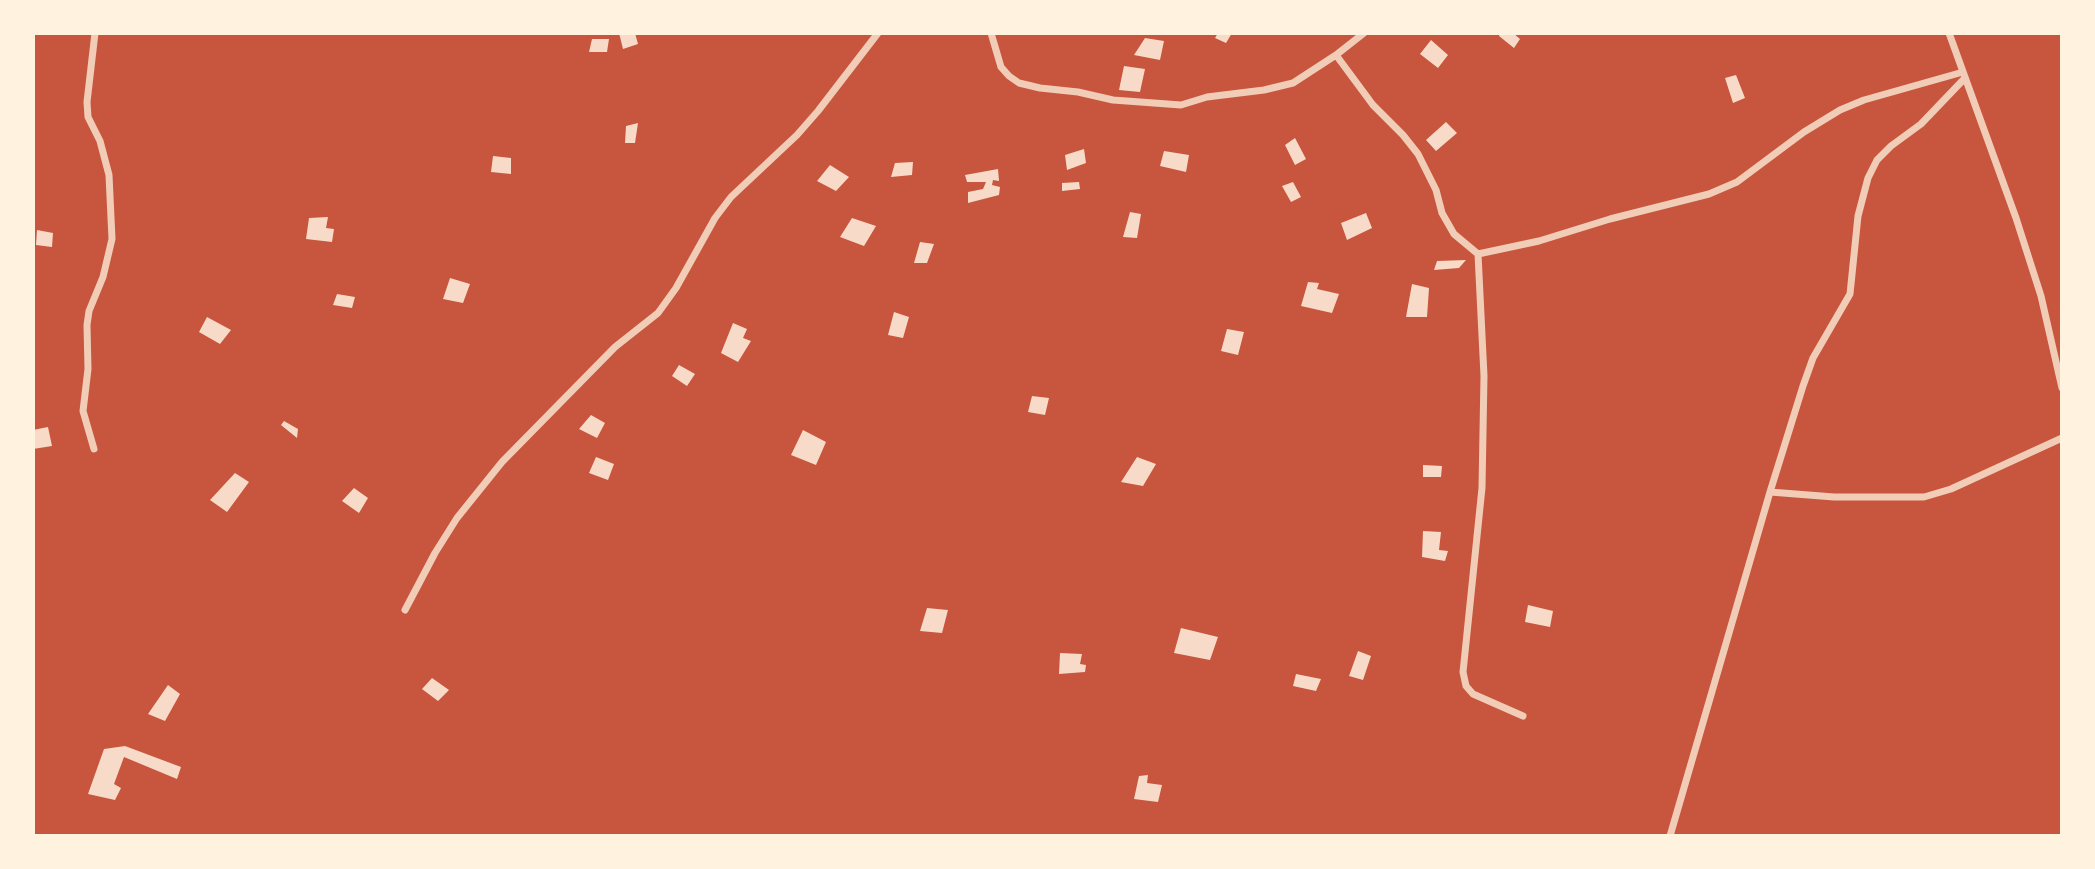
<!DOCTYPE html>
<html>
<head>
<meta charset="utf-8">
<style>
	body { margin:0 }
	#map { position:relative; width:2095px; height:869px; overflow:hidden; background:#c8553d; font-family:"Exo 2",sans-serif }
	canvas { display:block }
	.frame { position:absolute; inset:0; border:35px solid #fff3e0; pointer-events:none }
</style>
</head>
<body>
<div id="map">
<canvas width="2095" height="869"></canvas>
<div class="frame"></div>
</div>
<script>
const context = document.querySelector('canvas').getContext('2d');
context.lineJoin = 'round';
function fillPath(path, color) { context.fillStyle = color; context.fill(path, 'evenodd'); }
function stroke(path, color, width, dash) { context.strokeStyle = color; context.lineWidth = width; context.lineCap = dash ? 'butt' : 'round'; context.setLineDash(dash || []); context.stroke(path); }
const building = new Path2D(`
	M619 33H635L638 44 623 49Z
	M1218 33H1232L1226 43 1215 38Z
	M1500 33H1513L1520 39 1514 48 1499 36Z
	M1145 38 1164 41 1160 60 1134 55Z
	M592 39H609L607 52H589Z
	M1431 40 1448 55 1438 68 1420 54Z
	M1124 66 1145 69 1140 92 1119 90Z
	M1736 75 1745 98 1733 103 1725 78Z
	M1446 122 1457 133 1436 151 1426 140Z
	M638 123 635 143H625L626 126Z
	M1295 138 1306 159 1295 165 1285 145Z
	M1084 149 1086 163 1067 170 1065 155Z
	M1164 151 1189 155 1186 172 1160 166Z
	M493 156 511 158V174L491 172Z
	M913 162 912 175 891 177 895 163Z
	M830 165 849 177 836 191 817 181Z
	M998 169 999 181 993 180 992 185 1000 187 999 195 968 203V192L983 189 986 182H967L965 175Z
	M1079 182 1080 189 1062 191V183Z
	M1293 182 1301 197 1291 202 1282 186Z
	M1130 212 1141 214 1137 238 1123 237Z
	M1366 213 1372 228 1347 240 1341 223Z
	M328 217 326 228 334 229 332 242 306 239 309 218Z
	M852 218 876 226 864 246 840 237Z
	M37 230 53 233 52 247 36 245Z
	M920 242 934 244 927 263H914Z
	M1466 260 1459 268 1434 270 1437 261Z
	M450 278 470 284 463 303 443 299Z
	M1308 282 1319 283 1317 289 1339 294 1332 313 1301 306Z
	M1412 284 1429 288 1427 317H1406Z
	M337 294 355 297 352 308 333 305Z
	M894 312 909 317 903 338 888 335Z
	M207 317 231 330 220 344 199 332Z
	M733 323 747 329 743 338 751 341 738 362 721 353Z
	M1227 329 1244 332 1238 355 1221 351Z
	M679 365 695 374 687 386 672 376Z
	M1032 396 1049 398 1045 415 1028 412Z
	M591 415 605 423 597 438 579 429Z
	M284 421 298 429 297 438 281 425Z
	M48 427 52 446 33 449V430Z
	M803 430 826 442 816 465 791 455Z
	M596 457 614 464 608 480 589 473Z
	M1137 457 1156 464 1143 486 1121 482Z
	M1423 465 1442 466 1441 477H1423Z
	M235 473 249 482 227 512 210 500Z
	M354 488 368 498 359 513 342 501Z
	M1423 531 1441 532 1439 550 1448 551 1445 561 1422 557Z
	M1528 605 1553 611 1550 627 1525 622Z
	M927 608 948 610 942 633 920 631Z
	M1181 628 1218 637 1210 660 1174 653Z
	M1358 651 1371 656 1363 680 1349 676Z
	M1060 653 1082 654 1080 664 1086 665 1085 672 1059 674Z
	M1296 674 1321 679 1316 691 1293 686Z
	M432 678 449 690 438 701 422 689Z
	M168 685 180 694 165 721 148 714Z
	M125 746 181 767 177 779 124 757 114 784 121 788 115 800 88 794 104 749Z
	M1148 775 1147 783 1162 785 1158 802 1134 799 1139 776Z`);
const minor = new Path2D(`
	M991 33 1001 67 1009 76 1019 83 1040 88 1078 92 1113 100 1181 105 1207 97 1264 90 1293 83 1336 55 1364 33
	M1949 33 2016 218 2041 296 2062 388
	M1336 55 1373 105 1403 135 1418 154 1436 190 1442 213 1454 234 1478 254 1484 376 1482 488 1463 672 1466 686 1473 694 1523 716
	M1478 254 1539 241 1610 219 1709 194 1737 182 1804 132 1840 110 1864 100 1963 72
	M94 449 83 411 88 369 87 325 89 311 103 277 112 239 109 175 100 141 88 117 87 102 95 33
	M1770 492 1834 497H1924L1951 489 2062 438
	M405 610 435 553 457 518 502 462 615 347 658 313 676 288 715 218 731 197 797 135 818 111 878 33
	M1670 836 1770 492 1803 386 1813 358 1850 294 1858 216 1868 178 1877 160 1891 146 1921 124 1965 78`);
fillPath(building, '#f7dbc8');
stroke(minor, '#f1ccb7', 7);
</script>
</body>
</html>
